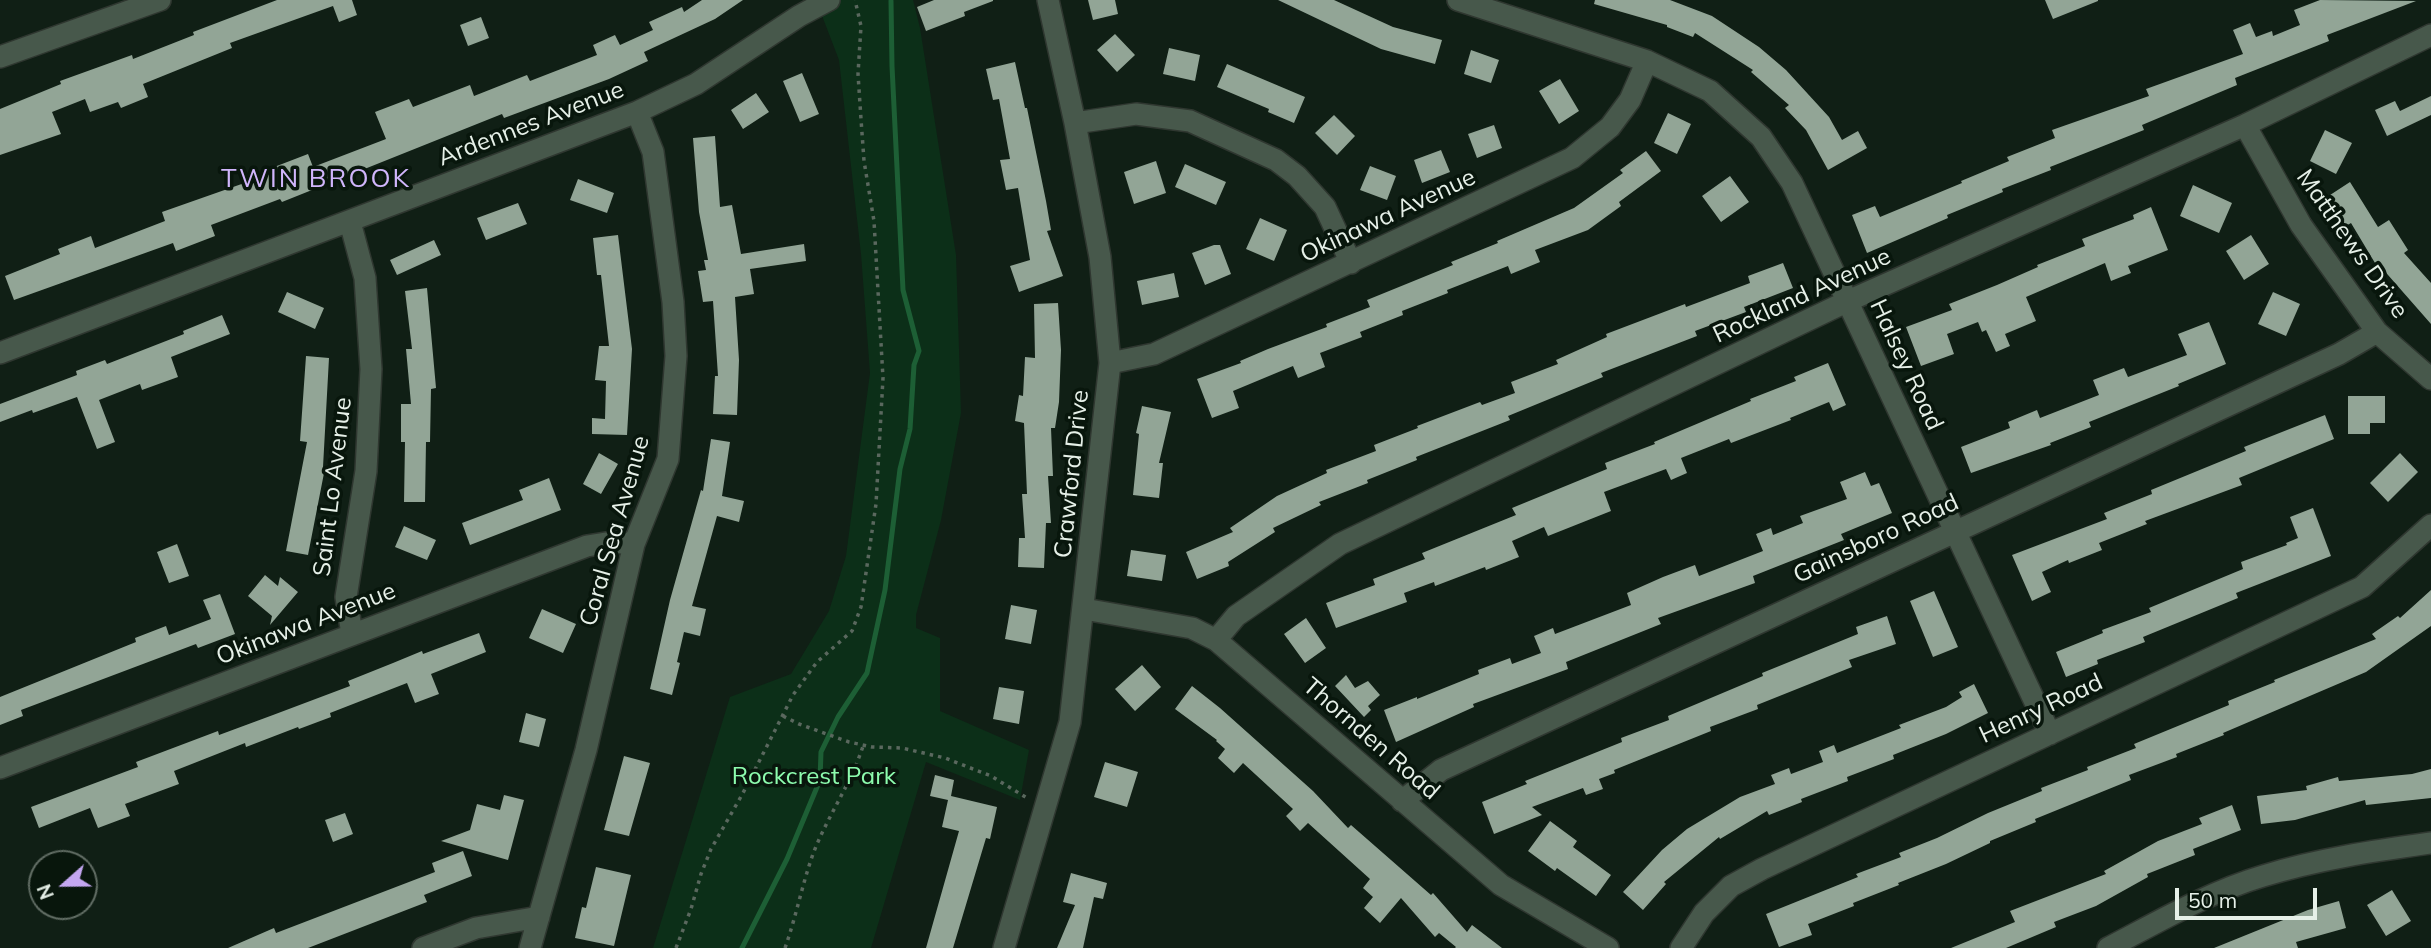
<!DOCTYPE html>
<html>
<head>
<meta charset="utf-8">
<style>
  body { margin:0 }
  #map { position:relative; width:2431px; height:948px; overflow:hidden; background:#101f15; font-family:Mulish,sans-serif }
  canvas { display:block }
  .north { position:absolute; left:28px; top:850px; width:70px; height:70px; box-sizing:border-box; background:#08160c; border:2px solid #616d64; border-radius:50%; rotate:249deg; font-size:19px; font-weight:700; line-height:28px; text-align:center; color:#e6f0e8 }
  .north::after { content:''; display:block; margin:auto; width:24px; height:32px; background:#c4a7f1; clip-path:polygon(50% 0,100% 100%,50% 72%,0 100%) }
  .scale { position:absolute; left:2175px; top:888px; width:142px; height:32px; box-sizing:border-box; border:4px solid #e6f0e8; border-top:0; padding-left:9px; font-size:21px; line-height:24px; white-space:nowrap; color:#e6f0e8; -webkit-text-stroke:5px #08160c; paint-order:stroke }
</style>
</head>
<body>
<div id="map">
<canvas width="2431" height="948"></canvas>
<div class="north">N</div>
<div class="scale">50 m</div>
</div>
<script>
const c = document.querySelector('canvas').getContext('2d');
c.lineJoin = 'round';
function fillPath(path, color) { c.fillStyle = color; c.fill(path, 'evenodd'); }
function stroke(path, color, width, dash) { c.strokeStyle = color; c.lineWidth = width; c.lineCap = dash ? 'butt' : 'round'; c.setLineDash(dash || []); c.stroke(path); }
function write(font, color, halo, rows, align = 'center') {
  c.font = font + ' Mulish,sans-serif'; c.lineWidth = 7; c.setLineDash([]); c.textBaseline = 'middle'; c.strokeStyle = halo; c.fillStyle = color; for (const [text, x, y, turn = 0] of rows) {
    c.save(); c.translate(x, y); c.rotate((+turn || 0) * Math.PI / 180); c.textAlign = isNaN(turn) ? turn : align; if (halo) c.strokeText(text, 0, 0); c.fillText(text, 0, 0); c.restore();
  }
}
const green = new Path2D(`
  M816,0H913L920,28L956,255L961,413L941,520L916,615V628L940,638V711L1029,750L1020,800L926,762L871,948H653L730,697L791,674L829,611L846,556L870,373L861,254L839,60Z`);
const stream = new Path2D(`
  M742,948L787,859L820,780L821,752L838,717L867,673L885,590L900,469L910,429L914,365L919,351L903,290L892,66L891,1`);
const building = new Path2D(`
  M277,0H352L357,15L339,22L333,6L230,43L232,48L143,84L148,97L121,108L118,102L90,112L85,99L52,112L61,134L0,155V109L61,84L60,81L132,55L133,59L194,35L193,32Z
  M702,0H743L715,19L644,52L648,61L609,79L504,118L502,114L282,202L280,199L211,225L215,236L176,251L173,243L14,300L5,276L60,254L58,249L91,236L95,248L165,221L162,212L270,174L269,169L308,154L313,167L386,139L375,112L409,99L413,107L470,85L474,96L527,75L530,81L597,55L593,45L615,35L620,45L653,30L649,22L682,7L684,12Z
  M934,0H993V1L964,12L965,16L926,31L917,7Z
  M1088,0H1115L1118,14L1093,20Z
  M1278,0H1334L1393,27L1442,40L1435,64L1381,49Z
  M1595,0H1670L1712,16L1759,47L1786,70L1829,117L1842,140L1858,131L1867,148L1828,170L1806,130L1785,108L1789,105L1751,72L1753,70L1695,33L1693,37L1667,27V25L1594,4Z
  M2045,0H2098V1L2053,19Z
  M2320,0L2416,1L2327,35L2329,41L2235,78L2237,85L2142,125L2144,130L2050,167L2051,170L2002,189L2003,192L1947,215L1948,218L1867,253L1852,215L1875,206L1880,217L1962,183L1961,181L2009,161L2007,157L2055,138L2052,130L2149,96L2146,89L2243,54L2233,30L2250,23L2256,37L2272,31L2273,36L2300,25L2294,10Z
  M481,17L489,38L468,46L460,25Z
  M1115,34L1135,55L1117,72L1097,50Z
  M1169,48L1200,55L1195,81L1163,74Z
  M1471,50L1499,60L1491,83L1464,74Z
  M1015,62L1025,108H1027L1046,201L1051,230L1047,231L1063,276L1019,292L1010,266L1030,260L1018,188L1006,190L1000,160L1010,159L999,99L993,100L986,69Z
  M1227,64L1305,97L1294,123L1268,112L1269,109L1217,87Z
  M802,73L819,114L800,122L783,81Z
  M1560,79L1579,111L1559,124L1539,91Z
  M756,93L769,112L743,129L731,110Z
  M2431,96V115L2387,136L2375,110L2395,101L2400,111Z
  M1668,113L1691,124L1677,154L1654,143Z
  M1334,115L1355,136L1337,155L1315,133Z
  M1494,125L1502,148L1477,158L1468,134Z
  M2325,130L2352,143L2336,174L2310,161Z
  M715,136L720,207L732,205L741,254L804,244L806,261L750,269L754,294L735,297L739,360L737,415L713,414L715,376H718L713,301L703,302L698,271L706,270L704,260H708L699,212L693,138Z
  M1441,150L1450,172L1422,183L1414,160Z
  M1646,151L1661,171L1619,202L1621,206L1588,230L1535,250L1540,262L1511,274L1508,266L1447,290L1448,293L1402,311L1403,315L1360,332L1362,337L1320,353L1325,367L1298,378L1293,366L1233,391L1239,408L1212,418L1197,379L1241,363L1240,361L1268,349L1327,327L1326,324L1370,307L1367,300L1453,265L1451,262L1498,243L1497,241L1574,208L1623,173L1620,170Z
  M1156,161L1166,193L1134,204L1124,172Z
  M1185,164L1226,182L1216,205L1175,187Z
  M1370,166L1396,176L1387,200L1360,190Z
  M1730,176L1749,202L1721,222L1702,196Z
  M578,179L614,193L607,213L570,200Z
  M2350,182L2378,227L2389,220L2408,250L2404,253L2431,283V324L2381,267L2378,268L2351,223L2346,226L2327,197Z
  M2193,185L2232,203L2219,233L2180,216Z
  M518,203L527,224L486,240L477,218Z
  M2151,207L2168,250L2128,266L2131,273L2111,281L2105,263L2026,297L2036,321L2005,334L2010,346L1996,352L1986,330L1982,332L1978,322L1947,334L1954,354L1921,366L1906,327L1952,310L1949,304L1997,285L2038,267L2037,265L2085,246L2082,239L2134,219L2133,215Z
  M1260,218L1287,230L1274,261L1246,249Z
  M618,235L632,349L627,435L592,434V418L605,419L606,381L595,380L599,346H609L601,275H597L593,238Z
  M2251,235L2269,264L2244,280L2226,251Z
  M434,240L441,255L397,275L390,260Z
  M1214,245H1220L1231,274L1205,285L1192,253Z
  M1783,263L1793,288L1744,307L1746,312L1695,331L1697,336L1601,373L1603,377L1508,416L1510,420L1416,457L1417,460L1367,480L1368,483L1319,502L1321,505L1273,528L1275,532L1228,562L1229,566L1197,579L1186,552L1233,532L1230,528L1277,496L1327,473L1326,470L1376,451L1374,445L1418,428L1417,426L1480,402L1482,405L1515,393L1511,382L1558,364L1556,360L1607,337L1606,334L1685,304L1686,307L1750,283L1748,276Z
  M1174,273L1179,297L1142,305L1137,281Z
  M427,288L436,388L431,389L430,442H426L425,502H404L405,442H401V404H411L406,349H412L405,291Z
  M287,292L324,308L315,329L278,312Z
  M2273,292L2300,304L2286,336L2258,324Z
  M1058,303L1061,350L1059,402L1055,428H1051L1053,476H1048L1051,523H1046L1044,568L1018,567L1019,538H1025L1022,494H1027L1024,423L1015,421L1019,395L1023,396L1025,357L1035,358L1034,304Z
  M222,315L230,334L171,357L178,377L142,390L140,384L99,400L115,442L97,449L77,397L33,413L32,410L0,422V404L77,375L76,371L105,360L107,364L184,334L183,331Z
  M2209,322L2226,364L2178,384L2179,386L2089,422L2091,427L2050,443L2051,445L1971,473L1961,447L2010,428L2008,422L2037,410L2040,418L2099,395L2093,380L2124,368L2128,377L2187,355L2178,334Z
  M306,356L329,358L323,467L325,468L308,555L286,551L307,442L300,441Z
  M1828,363L1846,405L1833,411L1829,402L1790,418L1791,420L1731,443L1729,439L1681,458L1687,473L1671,480L1666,469L1604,492L1611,511L1548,536L1544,527L1512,541L1519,557L1486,570L1485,567L1435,586L1434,582L1404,593L1407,602L1336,628L1326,603L1375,585L1373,579L1425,559L1422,553L1516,515L1512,508L1607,469L1605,463L1655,444L1654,442L1751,401L1750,399L1796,381L1794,377Z
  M2348,396H2385V423H2370V434H2348Z
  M1142,406L1171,412L1159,463H1163L1159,498L1133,495L1139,434L1136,433Z
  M2325,415L2334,439L2239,478L2242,485L2145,521L2147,524L2099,543L2102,550L2069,563L2068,560L2042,572L2051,592L2032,601L2012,555L2107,519L2104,513L2152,494L2151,490L2246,451L2244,447Z
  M711,439L730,442L722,496L744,501L739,522L717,516L692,606L706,609L700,636L684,632L677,662L680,663L672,695L650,689L670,600L701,490L703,491Z
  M599,453L618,464L601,494L583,484Z
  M2400,453L2418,472L2388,502L2370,483Z
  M1865,472L1871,486L1879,483L1892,513L1841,534L1844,540L1753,576L1755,583L1658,618L1661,624L1566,662L1568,669L1473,704L1474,707L1396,742L1384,710L1417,697V699L1479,674L1478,670L1510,658L1512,664L1541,653L1534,636L1553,628L1555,634L1631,605L1627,593L1663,577L1695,565L1699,576L1763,551L1756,534L1771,528L1773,535L1803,523L1800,516L1847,499L1840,482Z
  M549,478L561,510L470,545L462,523L523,500L519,490Z
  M2313,508L2331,556L2236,593L2238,598L2143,637L2145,642L2097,660L2098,664L2066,677L2056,652L2103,633L2102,630L2151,612L2149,608L2243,569L2241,562L2287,545L2286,543L2298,538L2290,517Z
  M404,526L436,540L427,560L395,547Z
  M177,544L189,576L169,583L157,552Z
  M1131,550L1166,555L1162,581L1127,576Z
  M265,575L278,586L280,577L298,592L270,625L272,616L248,596Z
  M2431,590V626L2366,672L2223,733L2224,735L2176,754L2177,757L2129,775L2131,780L2035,819L2036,822L1990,841V843L1946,864L1898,883L1899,885L1853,903L1854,906L1808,924L1812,935L1779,947L1766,914L1858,877L1856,874L1901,857L1899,853L1937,838L1988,813L2042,791L2041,788L2088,770L2087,767L2136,748L2134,744L2229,705L2228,701L2275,682L2274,680L2376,639L2372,634L2398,616L2400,618Z
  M1934,591L1958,647L1933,657L1910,601Z
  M220,594L235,634L198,648L196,644L21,710L23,716L0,725V697L136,642L135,638L166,626L169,635L211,619L203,600Z
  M1011,605L1037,610L1031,644L1005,639Z
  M542,609L576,624L563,653L529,638Z
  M1887,616L1896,644L1849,660L1852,667L1757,705L1758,709L1710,727L1711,731L1614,770L1615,773L1599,779L1603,789L1586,795L1583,788L1532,807L1542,815L1494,834L1482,802L1527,784L1525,781L1622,742L1621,738L1669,720L1668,716L1763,676L1762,673L1858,634L1856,627Z
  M1306,618L1326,648L1305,663L1284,634Z
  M479,633L486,652L431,674L439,694L415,703L407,683L330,713L331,717L299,729L298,727L246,747L245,743L174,771L179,784L125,804L130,816L98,828L90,808L39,828L31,807L138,767L136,762L218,731L219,735L273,715L350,686L348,681L393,663L422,651L423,654Z
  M1142,665L1161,687L1135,711L1115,689Z
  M1346,675L1355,688L1368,681L1380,695L1368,706L1371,710L1364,717L1335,686Z
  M1974,684L1988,713L1946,734L1893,755L1894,759L1847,777L1848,781L1801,799L1802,802L1769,815L1767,811L1720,839L1719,837L1664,882L1666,884L1643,910L1623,892L1662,850L1687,829L1740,797L1775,784L1771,775L1789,768L1791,774L1823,762L1819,751L1834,745L1837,753L1901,728L1899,725L1946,707L1962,697L1959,692Z
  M1192,686L1220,708L1313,791L1348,828L1351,825L1431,895L1433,893L1467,932L1472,925L1502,948H1455L1456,947L1439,933L1435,937L1401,898L1380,923L1364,908L1373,897L1363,888L1370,879L1308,823L1300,831L1286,816L1293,809L1243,763L1234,773L1218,758L1225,749L1216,741L1217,740L1175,709Z
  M999,687L1024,691L1019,724L993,719Z
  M526,713L546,719L539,747L519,742Z
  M624,756L650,763L629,836L604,830Z
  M1105,762L1138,772L1127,807L1094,797Z
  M2431,769V798L2366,805L2365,800L2295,820L2261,824L2257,796L2307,790L2306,786L2338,777L2339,781L2412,774Z
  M935,775L954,780L951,796L997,807L990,839L986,838L953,948H926L959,831L942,827L948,800L930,796Z
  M504,795L524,800L508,860L441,841L470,830L477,804L500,810Z
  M2232,805L2241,830L2193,849L2195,855L2147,874L2148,877L2096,906L2054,922L2056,927L2006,948H1951L2015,922L2010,911L2106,874L2104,871L2158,841L2202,824L2199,818Z
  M345,813L353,834L333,842L325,820Z
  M1550,821L1577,841L1573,847L1611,875L1596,896L1557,868L1555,871L1528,851Z
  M463,851L472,876L424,895L427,902L308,948H228L274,928L276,933L435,872L432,863Z
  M596,867L631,875L614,946L575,938L582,907L586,908Z
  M1071,873L1107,883L1103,899L1094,897L1083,948H1057L1075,905L1063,902Z
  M2392,890L2411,921L2386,936L2367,905Z
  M2339,901L2346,928L2296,942L2298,948H2214L2308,910Z`);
const path = new Path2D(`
  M783,716L799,724L849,742L872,747L902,748L945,758L991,776L1027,798
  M676,948L691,909L701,874L711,849L743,793L793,695L817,662L852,631L861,607L876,504L883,378L874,221L864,161L861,119L858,74L861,26L855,0
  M785,948C796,917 802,885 813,854C827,817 851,784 863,746`);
const minor = new Path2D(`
  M1458,0L1647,61L1710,91L1761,137L1792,183L2050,734
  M0,57L160,0
  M1075,123L1136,114L1190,121L1276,160L1297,176L1325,207L1351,263
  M2245,125L2301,225L2377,332L2431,379
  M350,222L365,278L371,369L366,471L346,597L352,634
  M0,353L637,112L696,84L799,16L829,0
  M1110,363L1154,354L1572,158L1610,127L1630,100L1647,61
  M1084,609L1192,628L1216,640L1501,885L1608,948
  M1216,640L1236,616L1340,544L1848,301L2245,125L2431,35
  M0,768L587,546L612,542L634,544
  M1402,801L1441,770L2339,354L2377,332
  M423,948L476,928L539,917
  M530,948L586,750L634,544L668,459L676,356L673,302L653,152L637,112
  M1004,948L1070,722L1110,363L1100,257L1075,123L1048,0
  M1681,948L1704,913L1731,886L1762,869L2362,587L2431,525
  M2108,948C2158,922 2209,892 2263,876C2318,859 2374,851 2431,843`);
const streetNames = [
  ["Ardennes Avenue",531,124,-21],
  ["Okinawa Avenue",1388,216,-25],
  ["Matthews Drive",2352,244,55],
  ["Rockland Avenue",1802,296,-25],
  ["Halsey Road",1906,365,65],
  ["Crawford Drive",1072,474,-84],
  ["Saint Lo Avenue",333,487,-83],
  ["Coral Sea Avenue",615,531,-74],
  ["Gainsboro Road",1876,539,-25],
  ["Okinawa Avenue",306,624,-21],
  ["Henry Road",2041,709,-25],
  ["Thornden Road",1371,739,41]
];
const parkNames = [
  ["Rockcrest Park",814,777]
];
const neighbourhoodNames = [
  ["TWIN BROOK",316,179]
];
fillPath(green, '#0c2f18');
stroke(stream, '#1d5f35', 5);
fillPath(building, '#92a596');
stroke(minor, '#2f3730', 24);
stroke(path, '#5a685e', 3.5, [3.5, 5]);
stroke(minor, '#47584b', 21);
write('24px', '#e6f0e8', '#08160c', streetNames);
write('24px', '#8dfcae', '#08160c', parkNames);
c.letterSpacing = '2px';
write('26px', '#d0b5fb', '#08160c', neighbourhoodNames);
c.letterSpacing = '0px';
</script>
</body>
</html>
